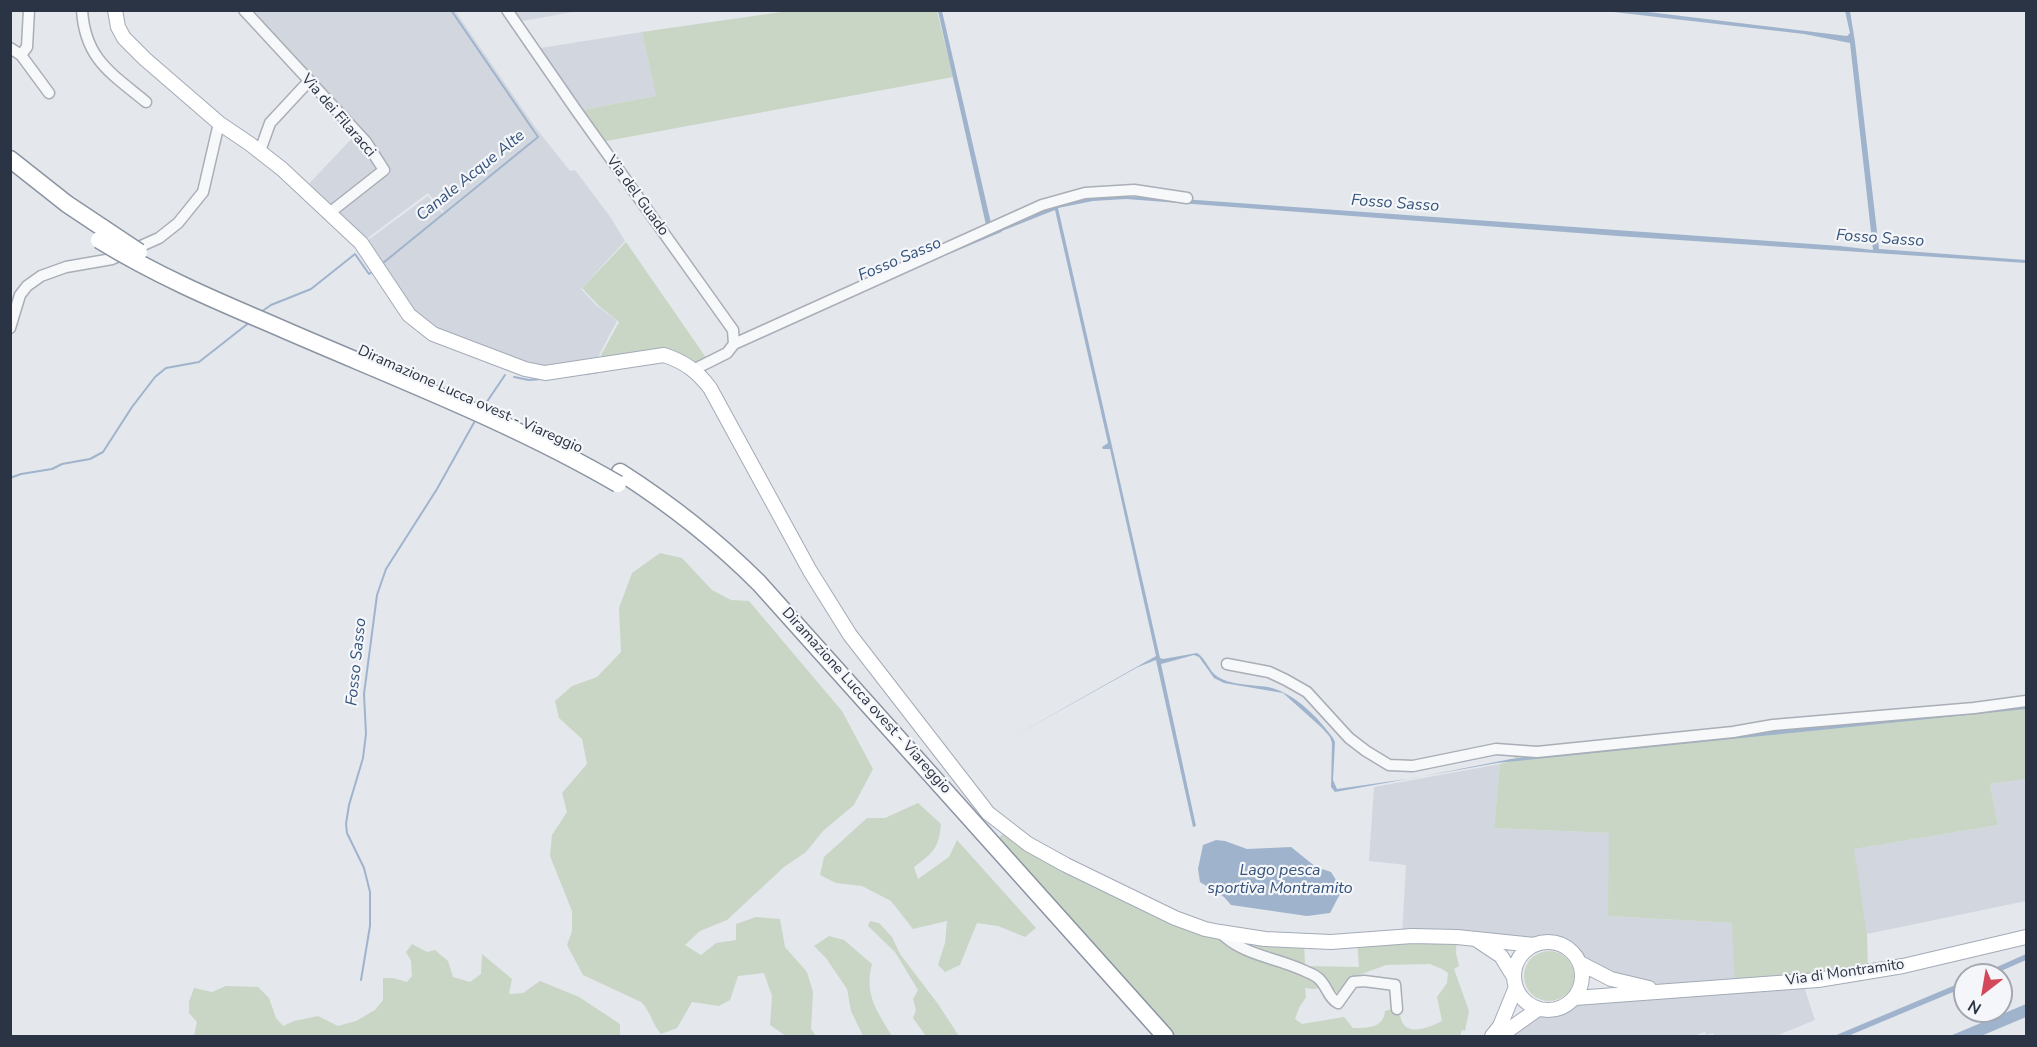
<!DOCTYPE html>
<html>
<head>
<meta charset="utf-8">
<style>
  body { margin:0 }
  #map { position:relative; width:2037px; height:1047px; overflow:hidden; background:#e4e7ec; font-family:"Nunito Sans",sans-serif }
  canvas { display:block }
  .frame { position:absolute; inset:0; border:12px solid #2b3445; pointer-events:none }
  .north { position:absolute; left:1953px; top:963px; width:60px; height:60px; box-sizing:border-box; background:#f4f6f9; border:2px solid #a4a8b1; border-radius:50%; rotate:211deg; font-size:16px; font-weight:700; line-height:24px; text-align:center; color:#2b3445 }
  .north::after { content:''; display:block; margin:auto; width:21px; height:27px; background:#d1495b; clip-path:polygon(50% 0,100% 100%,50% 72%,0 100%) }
</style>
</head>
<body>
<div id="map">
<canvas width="2037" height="1047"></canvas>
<div class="frame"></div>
<div class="north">N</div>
</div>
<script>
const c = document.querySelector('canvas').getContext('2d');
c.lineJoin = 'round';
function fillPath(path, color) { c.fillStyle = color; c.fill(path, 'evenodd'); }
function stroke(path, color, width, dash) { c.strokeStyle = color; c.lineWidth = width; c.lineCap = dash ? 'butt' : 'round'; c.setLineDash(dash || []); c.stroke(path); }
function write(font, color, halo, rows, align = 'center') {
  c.font = font + ' "Nunito Sans",sans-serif'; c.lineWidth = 4.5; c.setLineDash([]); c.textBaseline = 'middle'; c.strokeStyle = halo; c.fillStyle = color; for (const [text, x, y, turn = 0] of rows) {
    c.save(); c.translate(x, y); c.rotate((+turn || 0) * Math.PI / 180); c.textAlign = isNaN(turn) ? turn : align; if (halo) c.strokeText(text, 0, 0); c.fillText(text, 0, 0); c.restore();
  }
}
const built = new Path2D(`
  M246,11H455L535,127L570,171L575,170L611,218L625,241L581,289L596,305L617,321L599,355V359L546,367L528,363L463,344L411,314L364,243L428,196L443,214L488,178L487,177L444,212L428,193L361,243L303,190L357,133Z
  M509,11H578L517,22Z
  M642,32L656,96L577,111L534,49Z
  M1500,764L1494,828L1609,833V916L1733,923L1802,981L1815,1020L1776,1036H1714L1713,1033L1706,1035L1705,1032L1693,1036H1500L1538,1009H1557L1566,1005L1575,998L1657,991L1580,963L1568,948L1558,943L1547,942L1534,945L1402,936L1406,865L1369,861L1374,787Z
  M2026,779V901L1867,934L1853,849L1998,825L1990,784Z`);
const green = new Path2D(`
  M788,11H937L953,77L601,142L577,111L656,96L642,32Z
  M626,242L707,359L700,364L684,355L664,349L601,360V355L619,322L599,306L582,288Z
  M660,553L682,558L712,590L731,600L749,601L842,711L873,769L854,805L823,831L806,852L784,867L727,920L700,931L685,945L701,955L716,943L736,940V924L756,917L780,919L785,947L807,972L813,992L811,1029L816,1036H786L770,1025L772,996L764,973L738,976L730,1000L719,1006L692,1002L677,1028L661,1034C652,1024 650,1010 641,1002L583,975L567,945L572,931V911L550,856L552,835L567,812L562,793L587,764L582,739L559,718L555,701L572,686L597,677L621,652L619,608L632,573Z
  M2026,699V779L1990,784L1998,825L1854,849L1867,934L1868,971L1735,986L1732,923L1608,916L1609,833L1494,828L1500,764L1516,760L1509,750Z
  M918,803L941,824C939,848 933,853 914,867L918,879L949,857L957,840L1036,928L1025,937L998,926L977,923L960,965L945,972L938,965L945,943L947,921L913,929L891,901L862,886L836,883L820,875L824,857L867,818H885Z
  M1008,828L1175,918L1304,940L1305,966L1359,967L1357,940L1457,937L1456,953L1459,966L1454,969L1469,1011L1465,1031L1462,1030L1460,1036H1175L997,840ZM1430,964L1442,969L1448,973L1447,983L1437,997L1442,1021C1427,1029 1401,1038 1400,1013L1392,1009L1385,1011C1384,1028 1367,1028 1353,1028L1344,1017L1302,1024L1295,1019L1299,1008L1306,997L1305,988L1314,989L1329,986L1338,993L1351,978L1386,965Z
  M870,921L879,923L892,937L900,954L938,1004L959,1036H926L913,1018L916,1010L913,999L918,990L895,952L868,926Z
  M829,936L844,940L872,964C864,995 877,1011 892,1036H863L851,1011L847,989L826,958L814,946Z
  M412,944L427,952L435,950L448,961L453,977L470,982L481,974L482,954L512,979L509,994L523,993L540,981L579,997L620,1024V1036H194L197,1022L189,1013V1002L194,988L212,992L226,986L258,987L269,998L276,1018L283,1026L294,1021L318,1016L338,1026L356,1021L375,1010L383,1000V978H393L407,982L412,976L411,961L406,952Z
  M1524 976a25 25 0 1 1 50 0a25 25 0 1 1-50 0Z`);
const water = new Path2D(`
  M938,11H942L991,223L986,225Z
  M1605,11H1640L1847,36L1850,33L1845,11H1850L1855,42L1879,249L2026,260V263L1618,236L1126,199L1093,201L1058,208L1160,658L1163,659L1197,653C1207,659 1208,671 1218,677C1231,685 1253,685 1268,687C1293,692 1318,717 1333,738L1335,742L1333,780L1337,789L1414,778L1511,759L2026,703V709L1497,763L1335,792L1331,787L1332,743L1330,737L1322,728L1283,693L1224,683L1214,678L1199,657L1194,655L1161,664L1196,826L1193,827L1156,660L1138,667L1016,735L1156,656L1110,449H1103L1102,447L1108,443L1055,210L974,242L878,284L1045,208C1091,194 1135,196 1182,199L1840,246L1873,250L1850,43L1804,34Z
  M1216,840L1225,841L1247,849L1291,847L1316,867L1331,872L1339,885L1340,894L1330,913L1307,916L1231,905L1224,897L1200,882L1198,869L1203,845Z
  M2026,954V960L1992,975H1979Z
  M1965,981V987L1848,1036H1834Z
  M2026,1004V1017L1981,1036H1950Z`);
const stream = new Path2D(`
  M951,252L1001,231
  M383,263L538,137L451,10
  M261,312L271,305L311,289L355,254L369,274L372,272
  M586,374L598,372
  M514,377L529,380L541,379
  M482,409L505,375
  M10,478L21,474L52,469L62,464L90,459L103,452L132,407L155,377L166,368L199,362L250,322
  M361,980L370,926V892L364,868L347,833L346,824L349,805L363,758L366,734L364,694L377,595L386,569L437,489L476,419`);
const minor = new Path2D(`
  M82,10C85,59 111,73 146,102
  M244,10L366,142L384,170L328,214
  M507,10L576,110L733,330L734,344L727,353L695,369
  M10,48L21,55L27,47L29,10
  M21,55L49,93
  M260,151L270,123L309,81
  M10,328L20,295L27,286L41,276L66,267L112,259L159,238L178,223L203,192L219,123
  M734,344L1042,205L1085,193L1134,190L1187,198
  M1227,664L1269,672L1286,680L1307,692L1349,738L1366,751L1389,765L1413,766L1496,749L1537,752L1733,732L1773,725L1974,708L2026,701
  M1220,932C1243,956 1276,957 1305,971C1309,973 1315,975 1318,978C1327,985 1328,998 1338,1003L1353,982L1364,981L1395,985L1397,1009`);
const major = new Path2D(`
  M115,10L118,27L124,38L145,59L219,123L250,144L282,169L361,243L409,315L433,334L525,369L545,373L664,355C685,362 697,371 710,388L810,571L850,635L988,813L1028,844L1066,865L1175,918L1205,929L1220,932L1265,939L1331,942L1412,936L1457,937L1534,945
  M1477,940L1501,956L1514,977
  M1514 976a34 34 0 1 1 68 0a34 34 0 1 1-68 0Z
  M1580,963L1611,979L1649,988
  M1575,998L1818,980L1903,966L2026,937
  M1492,1036L1500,1026L1516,987
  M1500,1036L1538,1009`);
const highway = new Path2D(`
  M10,159L67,204L103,228
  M620,472C670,504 717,541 759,583L1165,1036`);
const highwayBridge = new Path2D(`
  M103,228L139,252
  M99,240C154,274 212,299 271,324C387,375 508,420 618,484`);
const streetNames = [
  ["Via dei Filaracci",338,116,49],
  ["Via del Guado",637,196,54],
  ["Diramazione Lucca ovest - Viareggio",470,400,24],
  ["Diramazione Lucca ovest - Viareggio",866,701,48],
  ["Via di Montramito",1845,973,-8]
];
const waterNames = [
  ["Canale Acque Alte",471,176,-39],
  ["Fosso Sasso",1395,204,4],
  ["Fosso Sasso",1880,239,4],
  ["Fosso Sasso",900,260,-23],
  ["Fosso Sasso",357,662,-84],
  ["Lago pesca",1280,871],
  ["sportiva Montramito",1280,889]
];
fillPath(built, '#d2d6de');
fillPath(green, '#c9d6c5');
fillPath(water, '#9fb4cc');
stroke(stream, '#9fb4cc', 2);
stroke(minor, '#a9aeb7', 13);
stroke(major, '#a3abb8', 16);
stroke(highway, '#8b94a3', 19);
stroke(minor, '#f7f8fa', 10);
stroke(major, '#fff', 14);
stroke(highway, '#fff', 16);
stroke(highwayBridge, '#8b94a3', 19, []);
stroke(highwayBridge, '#fff', 16);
write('15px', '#2b3445', '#f4f6f9', streetNames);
write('italic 16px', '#34527a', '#f4f6f9', waterNames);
</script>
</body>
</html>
